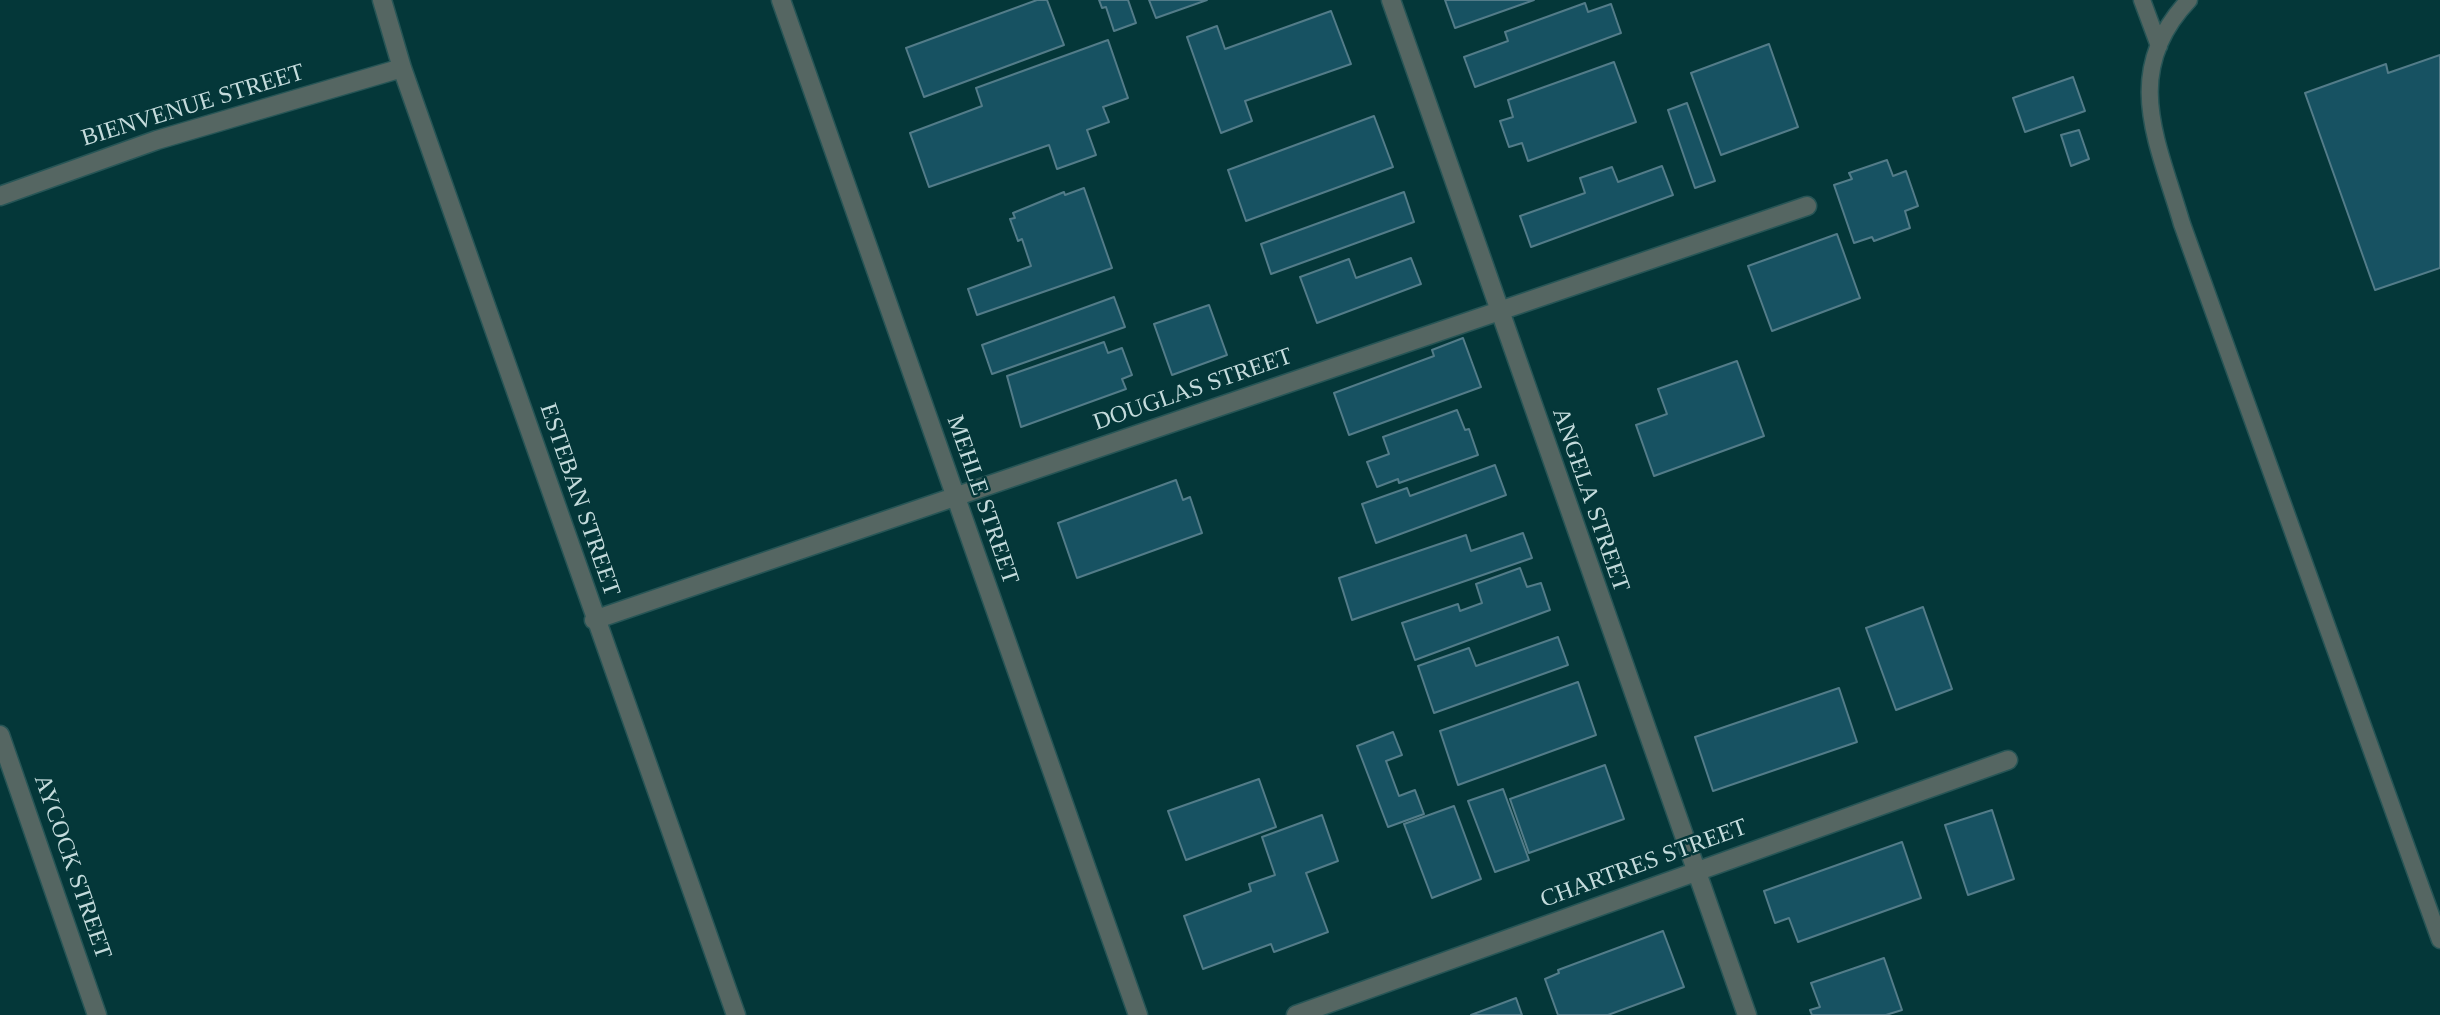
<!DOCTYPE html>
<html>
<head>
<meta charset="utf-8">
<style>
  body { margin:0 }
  canvas { display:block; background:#043739 }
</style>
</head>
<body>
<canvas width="2440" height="1015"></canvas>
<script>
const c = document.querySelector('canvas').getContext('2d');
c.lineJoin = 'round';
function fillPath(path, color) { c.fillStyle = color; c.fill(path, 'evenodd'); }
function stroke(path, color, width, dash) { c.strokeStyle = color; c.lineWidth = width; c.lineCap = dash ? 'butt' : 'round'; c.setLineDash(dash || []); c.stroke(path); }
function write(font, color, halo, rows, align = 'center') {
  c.font = font + ' Georgia,serif'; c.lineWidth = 5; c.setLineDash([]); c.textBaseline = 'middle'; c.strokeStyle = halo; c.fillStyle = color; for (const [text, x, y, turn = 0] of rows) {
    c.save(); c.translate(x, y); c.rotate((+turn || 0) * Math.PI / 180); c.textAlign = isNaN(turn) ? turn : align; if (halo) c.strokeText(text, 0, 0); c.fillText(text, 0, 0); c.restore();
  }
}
const building = new Path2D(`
  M1037,0H1047L1064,45L924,97L906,48Z
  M1099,0H1128L1136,23L1114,31L1106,7L1102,8Z
  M1149,0H1207L1156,18Z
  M1445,0H1534L1455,28Z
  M1585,3L1588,12L1611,4L1621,33L1475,87L1464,57L1508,41L1505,32Z
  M1331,11L1351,64L1245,101L1252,121L1221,133L1187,37L1217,26L1225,49Z
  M1108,40L1128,98L1103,107L1109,122L1087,130L1096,155L1057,169L1049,145L929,187L910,133L982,106L976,88Z
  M1769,44L1798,127L1721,155L1691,73Z
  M2440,55V268L2375,290L2305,93L2386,64L2388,73Z
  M1614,62L1636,122L1528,161L1522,143L1509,147L1500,121L1513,117L1508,100Z
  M2073,77L2085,111L2025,132L2013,98Z
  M1687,103L1715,181L1695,188L1668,110Z
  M1374,116L1393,167L1246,221L1228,170Z
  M2079,130L2089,159L2071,166L2061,135Z
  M1887,160L1893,176L1906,171L1918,206L1905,211L1910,228L1874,241L1872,237L1854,243L1834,185L1852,179L1849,173Z
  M1662,166L1673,195L1531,247L1520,216L1585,193L1580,178L1612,167L1618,182Z
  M1084,188L1112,268L977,315L968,289L1031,266L1022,239L1018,241L1010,219L1015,218L1013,213L1064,192L1065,195Z
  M1404,192L1414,222L1271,274L1261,244Z
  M1837,234L1860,298L1772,331L1748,266Z
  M1411,258L1421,284L1317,323L1300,277L1349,259L1356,278Z
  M1114,297L1125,327L992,374L982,345Z
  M1209,305L1227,355L1172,375L1154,324Z
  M1463,338L1481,387L1349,435L1334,393L1434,356L1432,350Z
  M1104,342L1108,353L1122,348L1132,375L1122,379L1126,389L1021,427L1007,376Z
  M1737,361L1764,436L1654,476L1636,425L1667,414L1658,389Z
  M1457,410L1465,430L1469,429L1478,455L1399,483L1398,479L1377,487L1367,462L1389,454L1383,437Z
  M1495,465L1506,495L1376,543L1362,504L1407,488L1410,496Z
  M1176,480L1183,500L1190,497L1202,533L1077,578L1058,523Z
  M1523,533L1532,558L1352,620L1339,578L1466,535L1471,551Z
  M1520,568L1527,587L1541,583L1550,610L1415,660L1402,623L1458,604L1460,611L1482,603L1476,584Z
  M1923,607L1952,689L1896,710L1866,628Z
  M1558,637L1568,665L1434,713L1418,666L1469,648L1476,666Z
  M1578,682L1596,735L1458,785L1440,731Z
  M1839,688L1857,742L1713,791L1695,737Z
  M1393,732L1402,755L1386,761L1399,796L1415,790L1424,814L1388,827L1357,746Z
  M1605,765L1624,819L1529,853L1510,799Z
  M1259,779L1276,827L1186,860L1168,811Z
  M1503,789L1529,860L1495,872L1468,801Z
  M1454,806L1481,879L1432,898L1404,824Z
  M1992,810L2014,879L1968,895L1945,825Z
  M1322,815L1338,861L1306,873L1328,932L1274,952L1271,944L1203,969L1184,916L1251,891L1249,884L1275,875L1262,837Z
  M1902,842L1921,898L1798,942L1789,918L1775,923L1764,891Z
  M1663,931L1684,987L1608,1015H1558L1545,979L1559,973L1558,970Z
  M1884,958L1902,1010L1886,1015H1812L1810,1010L1820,1007L1811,983Z
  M1516,998L1522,1015H1471Z`);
const service = new Path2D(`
  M2142,0L2159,46
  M2189,0C2120,72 2158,142 2182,224L2440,940`);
const minor = new Path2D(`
  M382,0L402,68L736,1015
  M781,0L1138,1015
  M1391,0L1747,1015
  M0,196L157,140L402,68
  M594,620L1807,206
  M0,735L97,1015
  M1296,1015L2008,760`);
const streetNames = [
  ["BIENVENUE STREET",193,106,-17],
  ["DOUGLAS STREET",1193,390,-19],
  ["ESTEBAN STREET",579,500,71],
  ["MEHLE STREET",982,500,71],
  ["ANGELA STREET",1590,500,71],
  ["CHARTRES STREET",1644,864,-20],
  ["AYCOCK STREET",72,867,71]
];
fillPath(building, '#175262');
stroke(building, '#537c89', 2);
stroke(service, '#275556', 19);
stroke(minor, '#275556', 21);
stroke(service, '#556662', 16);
stroke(minor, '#556662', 18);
write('24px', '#c4dbdc', '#043739', streetNames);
</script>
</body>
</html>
